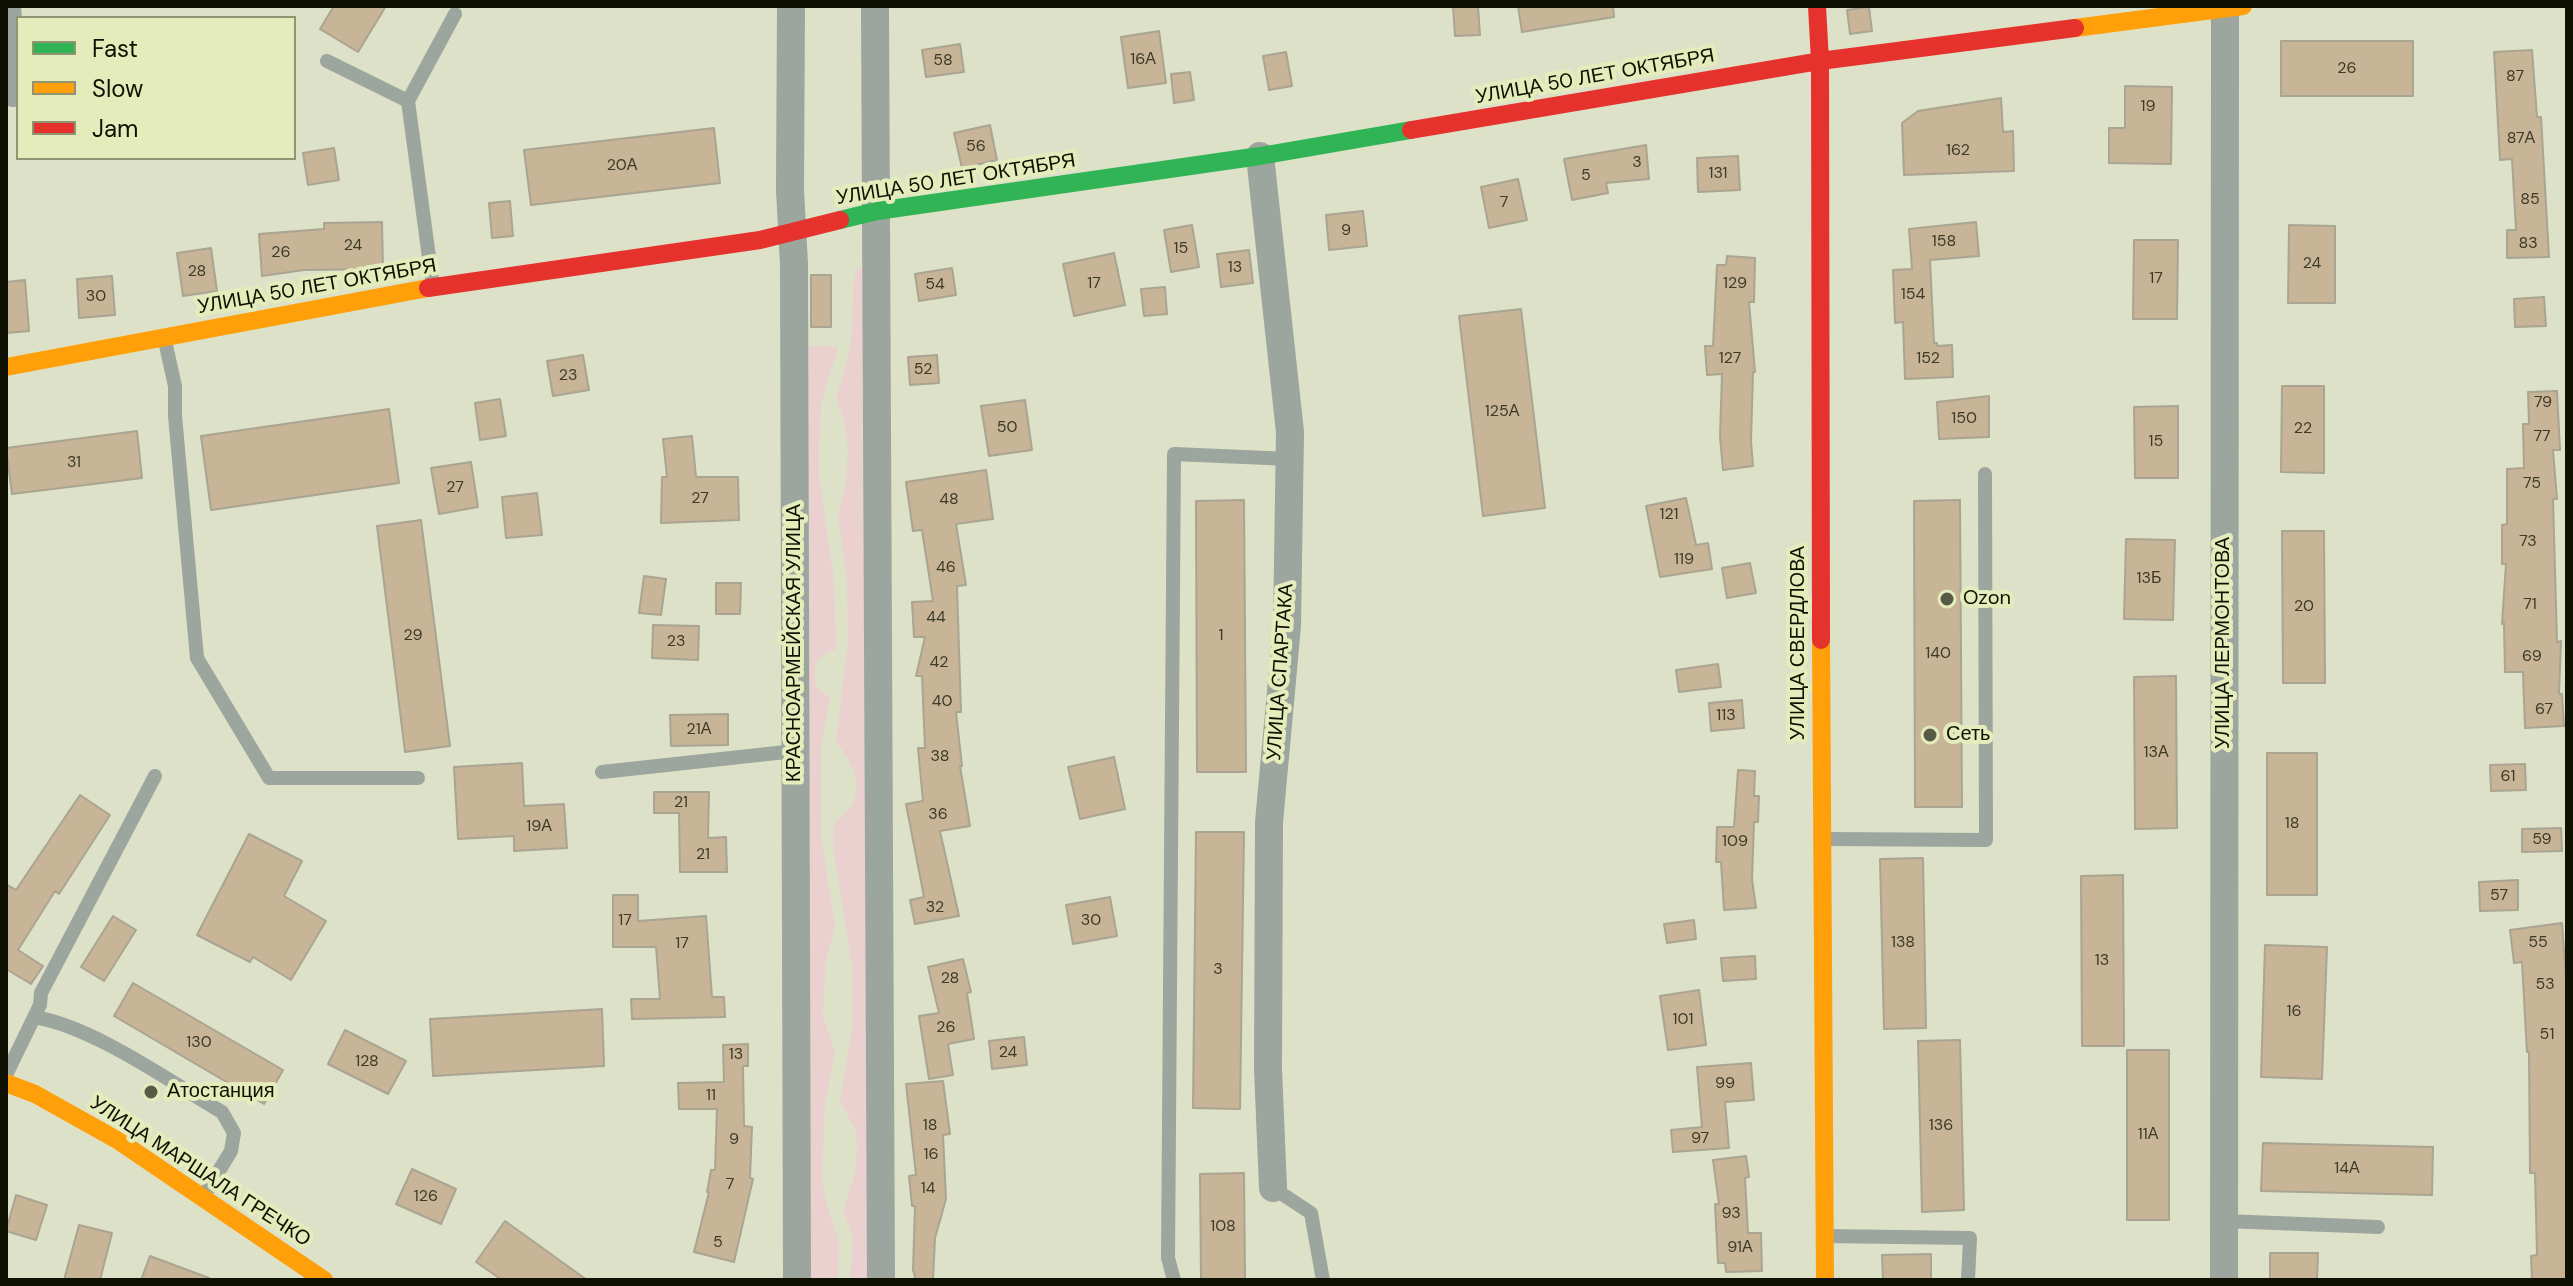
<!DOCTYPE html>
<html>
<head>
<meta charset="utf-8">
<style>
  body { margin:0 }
  #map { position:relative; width:2573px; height:1286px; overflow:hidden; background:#dde1c7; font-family:"DM Sans",sans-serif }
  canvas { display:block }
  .frame { position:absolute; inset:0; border:8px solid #0f1102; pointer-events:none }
  .legend { position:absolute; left:16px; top:16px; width:280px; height:144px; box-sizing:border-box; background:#e5ecbc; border:2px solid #8f9472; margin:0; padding:10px 14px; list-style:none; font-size:24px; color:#0f1102 }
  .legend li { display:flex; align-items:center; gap:16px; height:40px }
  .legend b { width:40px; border:2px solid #8f9472 }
</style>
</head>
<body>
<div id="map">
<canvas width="2573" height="1286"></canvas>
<div class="frame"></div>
<ul class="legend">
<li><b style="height:10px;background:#30b455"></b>Fast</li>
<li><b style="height:10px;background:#ff9f0a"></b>Slow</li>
<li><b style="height:10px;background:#e5322d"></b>Jam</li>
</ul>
</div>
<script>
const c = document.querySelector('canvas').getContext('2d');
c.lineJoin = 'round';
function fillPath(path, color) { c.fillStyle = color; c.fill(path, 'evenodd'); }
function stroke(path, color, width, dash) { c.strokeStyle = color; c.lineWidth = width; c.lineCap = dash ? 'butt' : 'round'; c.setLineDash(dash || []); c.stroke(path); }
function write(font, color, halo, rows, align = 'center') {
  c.font = font + ' "DM Sans",sans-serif'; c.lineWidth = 8; c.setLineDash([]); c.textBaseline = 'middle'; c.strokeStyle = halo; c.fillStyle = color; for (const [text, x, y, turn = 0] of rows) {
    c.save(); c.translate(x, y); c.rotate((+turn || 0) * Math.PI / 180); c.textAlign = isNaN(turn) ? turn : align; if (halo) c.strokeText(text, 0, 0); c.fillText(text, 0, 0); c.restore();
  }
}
const green = new Path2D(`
  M858,268H863L867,276L862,387L870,1280H851L852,1234L843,1211L855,1174L857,1146L856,1131L840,1101L852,1030V966L833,845C834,840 832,831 834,826C837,818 847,813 851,806C865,783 850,760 836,742L848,639L847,580L838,516L846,481L848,449L844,420L836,400L851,345L854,276Z
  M803,346L838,347L821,404L819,449V475L834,581L836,649C815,657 813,665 816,687L830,698L821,746V836L835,926L826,960L823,1016L835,1052L825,1103L822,1182L827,1206L839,1241L838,1280H806Z`);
const building = new Path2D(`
  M334,6H386L358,52L320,29Z
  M1453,6H1478L1480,35L1455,36Z
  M1518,6H1613L1614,17L1522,32Z
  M1869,7L1872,31L1850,34L1847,10Z
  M1159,31L1166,83L1128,88L1121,37Z
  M2281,41H2413V96H2281Z
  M960,44L964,72L926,77L922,50Z
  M2532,50L2537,117H2541L2549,257L2507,258V230H2516L2512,159L2500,160L2494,52Z
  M1286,52L1292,86L1269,90L1263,56Z
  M1190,72L1194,100L1174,103L1171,74Z
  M2125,86L2172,87L2171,164L2109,163V128H2125Z
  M2001,98L2003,132L2013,131L2014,171L1904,175L1902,123L1918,111Z
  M990,125L997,160L962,168L954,133Z
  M714,128L720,183L531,205L524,150Z
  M1646,145L1649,179L1606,183L1608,193L1572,200L1564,159Z
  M334,148L339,180L308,185L303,153Z
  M1738,156L1740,190L1698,192L1697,158Z
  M1518,179L1527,220L1489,228L1481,187Z
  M510,201L513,236L492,238L489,203Z
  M1363,211L1367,246L1329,250L1326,215Z
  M382,222L383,269L304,270L262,276L259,234L324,229V223Z
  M1976,222L1979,256L1930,260L1934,343H1937V346L1952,345L1953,377L1905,379L1903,322L1895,323L1893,270L1912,269L1909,229Z
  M1192,225L1199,267L1171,272L1164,230Z
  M2289,225L2335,226V303H2288Z
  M2134,240H2178L2177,319H2133Z
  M211,248L217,291L183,296L177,253Z
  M1249,250L1253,283L1221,287L1217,254Z
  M1114,253L1125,305L1074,316L1063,264Z
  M1727,256L1755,258L1754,302H1749L1755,372H1753L1751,442L1753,466L1723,470L1720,437L1722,374L1707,375L1705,346H1713L1717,265H1726Z
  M952,268L956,295L919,301L915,274Z
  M811,275H831V327H811Z
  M112,276L115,315L79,318L77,279Z
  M25,280L29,331L6,333V282Z
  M1165,287L1167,314L1144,316L1141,289Z
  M2544,297L2546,326L2515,327L2514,299Z
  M1521,309L1545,508L1483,516L1459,316Z
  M583,355L589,390L553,396L547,361Z
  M937,355L939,383L910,385L908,357Z
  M2282,386H2324V473L2281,472Z
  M2557,391L2560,450H2553L2557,499H2553L2557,642L2561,641L2559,694H2562L2564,726L2525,728L2523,672H2505L2504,623L2502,624L2506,564H2502V525L2507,524V469L2524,468L2523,424H2529L2528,392Z
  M1989,396V437L1939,439L1937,402Z
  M500,399L506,436L480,440L475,403Z
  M1025,400L1032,450L989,456L981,406Z
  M2178,406V478H2135L2134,407Z
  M389,409L399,483L211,510L201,436Z
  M137,431L142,478L12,494L6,448Z
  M692,436L696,477H738L739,520L661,523L662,477H667L663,439Z
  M471,462L478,507L439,514L431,468Z
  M986,470L993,519L956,524L966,585L957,586L961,712H956L962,766H960L970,826L940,831L959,916L915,924L910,900L924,897L906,804L923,801L918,748H925L922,676H916L925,637H914L912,602L933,601L922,530L913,531L906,482Z
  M537,493L542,535L506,538L502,497Z
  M1686,498L1696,545L1708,543L1712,569L1660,577L1646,506Z
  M1244,500L1246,772H1197L1196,501Z
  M1960,500L1962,807H1915L1914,501Z
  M421,520L450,746L405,752L377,526Z
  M2282,531H2324L2325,683H2283Z
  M2126,539L2175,540L2173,620L2124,619Z
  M1750,563L1756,593L1727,598L1722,568Z
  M644,576L666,579L661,615L639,613Z
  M716,583H741L740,614H716Z
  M653,625L699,626L698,660L652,658Z
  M1718,664L1721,687L1679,692L1676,670Z
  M2176,676L2177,828L2135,829L2134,677Z
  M1742,700L1744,728L1711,731L1709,703Z
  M728,714V745L671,746L670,715Z
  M2267,753H2317V895H2267Z
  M1114,757L1125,809L1080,819L1068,767Z
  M522,763L524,806L564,804L567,848L514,851V836L458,839L454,767Z
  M2525,764L2526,790L2491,791L2490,765Z
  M1738,770L1755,771L1754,796H1759L1758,822H1754L1752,879L1756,908L1724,910L1721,862H1716L1717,827H1734Z
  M654,792H709L708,838L726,837L727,872H680L679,813H654Z
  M80,795L110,815L59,894L55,891L18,950L43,966L31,984L6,969V884L16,890Z
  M2561,828L2562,851L2522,852V829Z
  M1196,832H1244L1240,1109L1193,1108Z
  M249,834L302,861L284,896L326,921L291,980L253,957L250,962L197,935Z
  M1923,858L1926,1028L1884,1029L1880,859Z
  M2123,875L2124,1046H2082L2081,876Z
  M2518,880V910L2480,911L2479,882Z
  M613,895H638V921L706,916L712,997H724L725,1017L632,1019L631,999H660L656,947H613Z
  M1110,897L1117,936L1073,944L1066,905Z
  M113,916L136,930L104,981L81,967Z
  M1694,920L1696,939L1667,943L1664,924Z
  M2562,923L2567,991V1280H2532L2531,1256L2537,1255L2535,1173H2530L2529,1052H2527L2522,962L2514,963L2510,930Z
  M2265,945L2327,947L2322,1079L2261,1077Z
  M1755,956L1756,979L1723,981L1721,958Z
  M963,959L971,992L967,993L974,1039L948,1044L953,1075L929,1079L919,1016L939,1013L928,967Z
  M133,983L283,1070L264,1104L114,1016Z
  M1699,990L1706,1045L1668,1050L1660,996Z
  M602,1009L604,1066L433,1076L430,1019Z
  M345,1030L406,1061L388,1094L328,1064Z
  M1024,1037L1027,1065L992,1069L989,1041Z
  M1960,1040L1964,1210L1922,1212L1918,1041Z
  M748,1044V1066H743L744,1126L752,1127L750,1178L753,1179L734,1262L694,1252L709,1192H707L711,1170H715L717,1109H679L678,1083L724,1082L723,1045Z
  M2127,1050H2169V1220H2127Z
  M1751,1063L1754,1100L1725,1102L1729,1148L1673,1152L1671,1130L1702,1127L1697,1067Z
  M943,1081L950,1134L943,1135L946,1199L935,1238L933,1280H916L913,1270L915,1206H912L909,1176L916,1175L906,1084Z
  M2263,1143L2433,1147L2432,1195L2261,1191Z
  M1746,1156L1749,1177L1745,1178L1748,1233H1761L1762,1271L1726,1272L1725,1263H1718L1715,1204H1719L1713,1160Z
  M412,1169L456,1189L441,1224L396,1204Z
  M1244,1173L1245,1280H1201L1200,1174Z
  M16,1195L47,1205L36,1240L6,1231Z
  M505,1221L587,1280H502L476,1262Z
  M79,1225L112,1233L100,1280H64Z
  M2270,1253H2318L2317,1280H2270Z
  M1931,1254V1280H1883L1882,1255Z
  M150,1256L209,1278L208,1280H141Z`);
const lane = new Path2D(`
  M327,61L408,101
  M433,287L408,101L455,14
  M165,341L175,386V416L197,658L269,778H418
  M602,772L795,751
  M1825,839L1986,840L1985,474
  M34,1017C92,1026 169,1081 222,1112L234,1133L231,1151L203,1197
  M6,1075L40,1005L41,993L155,776
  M1273,1188L1311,1213L1323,1280
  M2224,1221L2378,1227
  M1825,1236L1970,1238L1968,1280
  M1174,1280L1168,1258L1174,454L1290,459`);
const street = new Path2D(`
  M7,6L13,93
  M791,6L790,190L794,264L797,1280
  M875,6L881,1280
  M1260,156L1290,432L1287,626L1269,822L1268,1069L1273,1188
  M2224,1280L2225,8`);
const fast = new Path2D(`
  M840,220L877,211L1260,156L1411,130`);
const slow = new Path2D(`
  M2075,28L2243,6
  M6,367L428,288
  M1821,640L1825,1280
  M6,1083L35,1094L119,1141L324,1280`);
const jam = new Path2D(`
  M1817,6L1820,61L1821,640
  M1411,130L1820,61L2075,28
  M428,288L760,240L840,220`);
const markers = [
  [1947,599,8,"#575a47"],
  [1930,735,8,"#575a47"],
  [151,1092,8,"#575a47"]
];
const numberNames = [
  ["16А",1143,60],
  ["58",943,61],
  ["26",2347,69],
  ["87",2515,77],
  ["19",2148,107],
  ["87А",2521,139],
  ["56",976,147],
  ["162",1958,151],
  ["3",1637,163],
  ["20А",622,166],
  ["131",1718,174],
  ["5",1586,176],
  ["85",2530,200],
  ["7",1504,203],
  ["9",1346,231],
  ["158",1944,242],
  ["83",2528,244],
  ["24",353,246],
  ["15",1181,249],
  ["26",281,253],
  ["24",2312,264],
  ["13",1235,268],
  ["28",197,272],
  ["17",2156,279],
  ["17",1094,284],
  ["129",1735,284],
  ["54",935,285],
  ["154",1913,295],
  ["30",96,297],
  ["127",1730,359],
  ["152",1928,359],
  ["52",923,370],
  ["23",568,376],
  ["79",2543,403],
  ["125А",1502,412],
  ["150",1964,419],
  ["50",1007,428],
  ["22",2303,429],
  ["77",2542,437],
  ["15",2156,442],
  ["31",74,463],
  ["75",2532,484],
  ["27",455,488],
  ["27",700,499],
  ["48",949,500],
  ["121",1669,515],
  ["73",2528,542],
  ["119",1684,560],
  ["46",946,568],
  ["13Б",2149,579],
  ["71",2530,605],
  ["20",2304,607],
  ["44",936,618],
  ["29",413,636],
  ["1",1221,636],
  ["23",676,642],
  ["140",1938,654],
  ["69",2532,657],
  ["42",939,663],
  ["40",942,702],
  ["67",2544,710],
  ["113",1726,716],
  ["21А",699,730],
  ["13А",2156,753],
  ["38",940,757],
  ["61",2508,777],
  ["21",681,803],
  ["36",938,815],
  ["18",2292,824],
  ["19А",539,827],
  ["59",2542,840],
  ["109",1735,842],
  ["21",703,855],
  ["57",2499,896],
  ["32",935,908],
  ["17",625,921],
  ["30",1091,921],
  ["138",1903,943],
  ["55",2538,943],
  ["17",682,944],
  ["13",2102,961],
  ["3",1218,970],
  ["28",950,979],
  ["53",2545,985],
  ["16",2294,1012],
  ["101",1683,1020],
  ["26",946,1028],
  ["51",2547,1035],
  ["130",199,1043],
  ["24",1008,1053],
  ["13",736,1055],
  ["128",367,1062],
  ["99",1725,1084],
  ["11",711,1096],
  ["18",930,1126],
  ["136",1941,1126],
  ["11А",2148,1135],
  ["97",1700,1139],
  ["9",734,1140],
  ["16",931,1155],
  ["14А",2347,1169],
  ["7",730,1185],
  ["14",928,1189],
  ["126",426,1197],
  ["93",1731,1214],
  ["108",1223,1227],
  ["5",718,1243],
  ["91А",1740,1248]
];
const streetNames = [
  ["УЛИЦА 50 ЛЕТ ОКТЯБРЯ",1595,77,-10],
  ["УЛИЦА 50 ЛЕТ ОКТЯБРЯ",956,180,-9],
  ["УЛИЦА 50 ЛЕТ ОКТЯБРЯ",317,287,-10],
  ["КРАСНОАРМЕЙСКАЯ УЛИЦА",795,643,-90],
  ["УЛИЦА СВЕРДЛОВА",1799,643,-90],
  ["УЛИЦА ЛЕРМОНТОВА",2224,643,-90],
  ["УЛИЦА СПАРТАКА",1281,672,-86],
  ["УЛИЦА МАРШАЛА ГРЕЧКО",200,1172,33]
];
const poiNames = [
  ["Ozon",1963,599],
  ["Сеть",1946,735],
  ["Атостанция",167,1092]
];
fillPath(green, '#ead0cf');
fillPath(building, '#c8b497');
stroke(building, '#aaa493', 2);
stroke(lane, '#9ca59e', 14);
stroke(street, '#9ca59e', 28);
stroke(fast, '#30b455', 18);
stroke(slow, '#ff9f0a', 18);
stroke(jam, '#e5322d', 18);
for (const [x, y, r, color] of markers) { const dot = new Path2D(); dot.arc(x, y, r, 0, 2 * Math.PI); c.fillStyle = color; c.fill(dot); stroke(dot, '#e5ecbc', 3); }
write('16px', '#3d3a27', null, numberNames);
write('20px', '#0f1102', '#e5ecbc', streetNames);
write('20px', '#0f1102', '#e5ecbc', poiNames, 'left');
</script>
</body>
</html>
